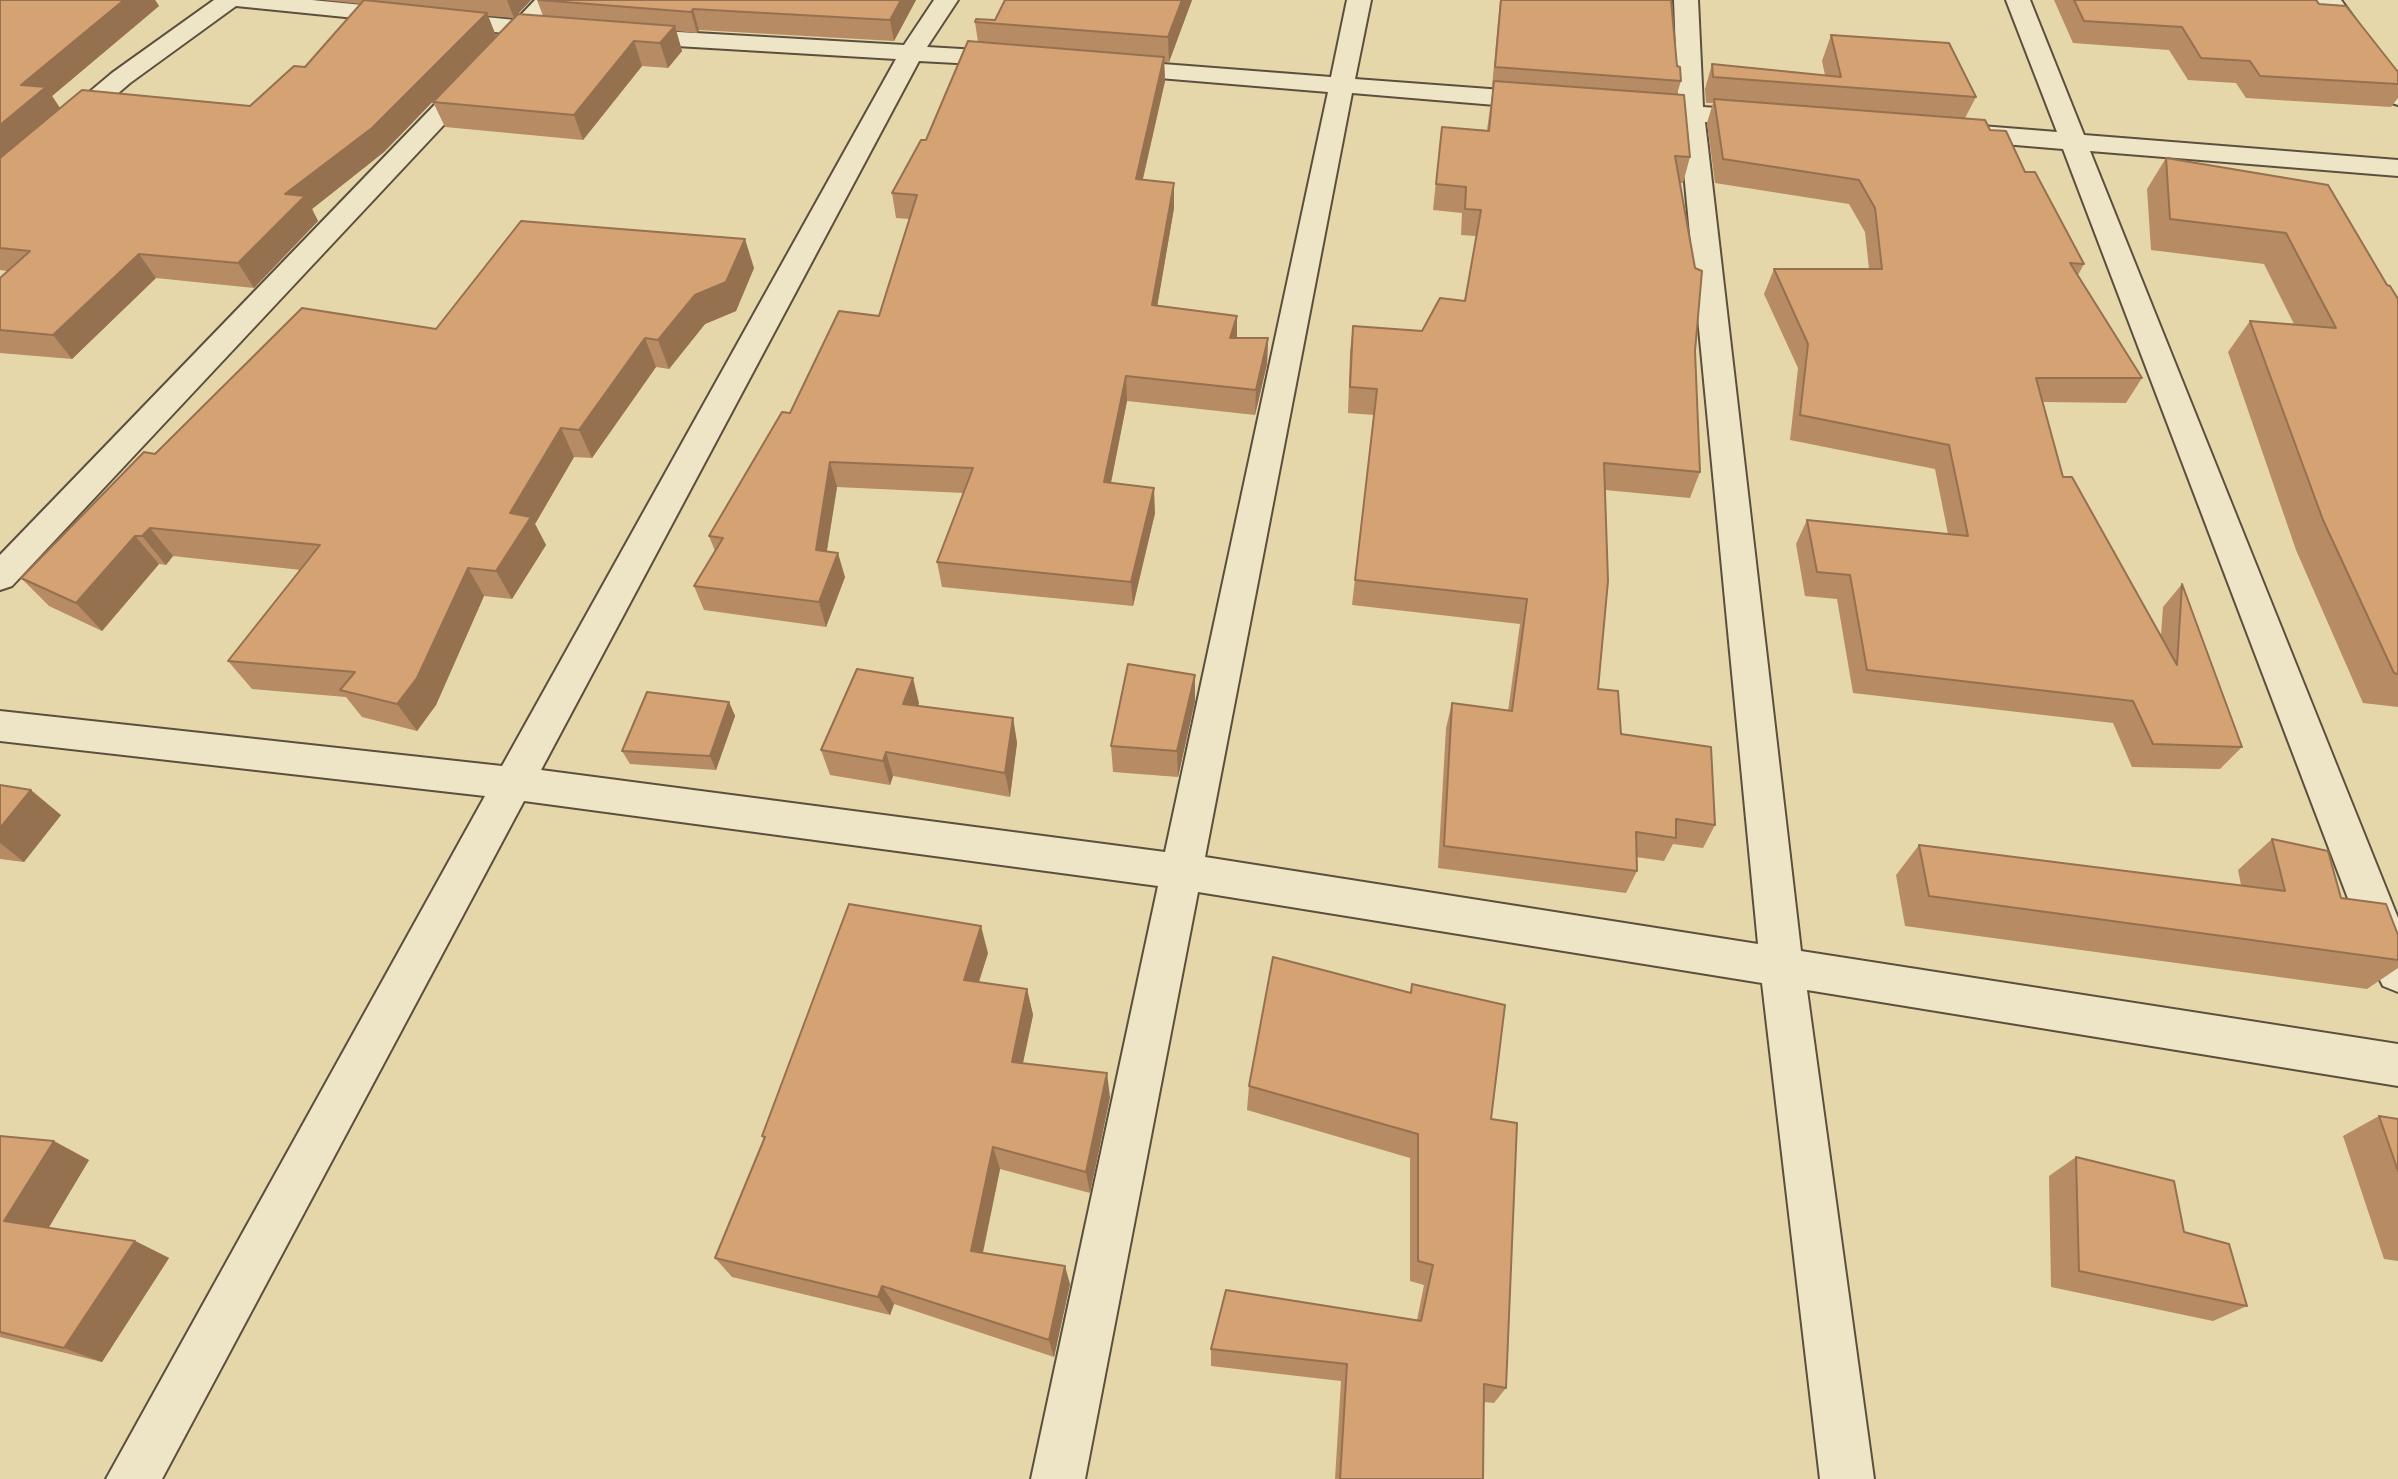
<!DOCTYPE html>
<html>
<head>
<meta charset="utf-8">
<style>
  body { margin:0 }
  canvas { display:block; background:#e5d7a9 }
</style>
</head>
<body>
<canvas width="2398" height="1479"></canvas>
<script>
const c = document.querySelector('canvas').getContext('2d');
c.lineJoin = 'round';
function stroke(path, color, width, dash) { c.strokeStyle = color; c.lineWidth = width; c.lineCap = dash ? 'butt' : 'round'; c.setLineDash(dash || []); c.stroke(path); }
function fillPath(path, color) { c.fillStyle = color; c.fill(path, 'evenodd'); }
const street = new Path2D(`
  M214,0H312L516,20L535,0H560L540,22L567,26L571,31L567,36L528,35L12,586L0,590V555L504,33L236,6L130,83L9,187L0,189V167L112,73Z
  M934,0H958L927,47L1013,52L1022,54L1025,59L1022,64L1013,66L919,61L541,770L1165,852L1328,92L1111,74L1102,72L1099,67L1102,62L1111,60L1331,77L1347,0H1371L1355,79L1543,93L1552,96L1556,101L1552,106L1543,109L1352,93L1205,857L1758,944L1679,120L1626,114L1622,109L1626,104L1678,105L1674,0H1698L1703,107L1763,111L1772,114L1776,119L1772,124L1763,127L1705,122L1801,951L2398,1044V1086L1807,990L1874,1479H1820L1762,983L1198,892L1085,1479H1031L1158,886L524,801L162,1479H106L485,796L0,741V711L502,766L896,59L626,43L618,41L614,36L618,31L626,29L904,45Z
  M2006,0H2030L2084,135L2398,160V176L2090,151L2398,918V992L2383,986L2376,972L2063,149L1956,140L1947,137L1943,132L1947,127L1956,124L2057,132Z
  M2317,0H2341L2398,79V105L2389,102Z`);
const wall = new Path2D(`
  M0,0H155L159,6L52,96L60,108L250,106L305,67L361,4L323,0H531L514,18L488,16L496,36L384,152L312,209L318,221L254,288L156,278L72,359L0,353V278L7,271L0,270Z
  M537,0H916L894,41L699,30L697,33L676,31L682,51L668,68L642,66L583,140L445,127L433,102L543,16Z
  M1005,0H1192L1169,62H1164L1165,81L1143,179L1174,208L1157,306L1237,338H1268L1267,364L1255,415L1127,401L1111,483L1155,513L1133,606L942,587L937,562L964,493L837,487L827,551L845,577L826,627L704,610L694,586L715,551L709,536L790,413L879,316L909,219L896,218L892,193L926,140L978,42L975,22L995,20Z
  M1500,0H1671L1677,66L1681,81L1677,94L1690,157L1683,183H1680L1695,351L1700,472L1690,498L1605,490L1598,689L1621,734L1715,825L1703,848L1673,844L1664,861L1636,857L1637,871L1626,893L1438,868L1446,728L1452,703L1508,711L1520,624L1352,605L1374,415L1348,413L1350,352L1353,326L1422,331L1465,301L1476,236L1461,235L1462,213L1433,210L1439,152L1442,127L1487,130L1493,87H1492Z
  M2054,0H2316L2319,4L2398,72V98L2391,107L2246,98L2236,83L2188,80L2169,50L2073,43Z
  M1831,35L1976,97L1965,118L1990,130L2025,172L2084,264L2078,275L2142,378L2126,403L2043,402L2063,477L2161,635L2163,607L2182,584L2242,747L2220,769L2132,767L2113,723L1853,693L1837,599L1805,596L1796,544L1807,520L1948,534L1935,469L1790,440L1798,368L1764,294L1774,269H1869L1865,232L1849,204L1715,183L1707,123L1713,103H1706L1705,89L1712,64L1825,75L1822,61Z
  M2166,158L2387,285L2398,299V707L2363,703L2296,550L2228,352L2250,321L2294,324L2264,264L2151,250L2147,189Z
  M754,268L736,311L705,324L669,369L656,367L592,458L574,457L535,524L546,545L512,599L484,596L436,705L417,731L362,717L346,697L252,689L228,661L301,570L173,556L166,565L159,564L102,631L49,606L21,578L155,454L436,329Z
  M1195,701L1178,777L1113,772L1111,746Z
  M729,702L735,716L716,770L630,764L622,751Z
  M919,703L918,706L1013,718L1017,743L1010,797L893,776L890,785L830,775L821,750Z
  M0,785L61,815L24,862L0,859Z
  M2272,839L2341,898L2398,935V968L2367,989L1905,926L1896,875L1919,845L2241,885L2238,870Z
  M988,953L979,982L1027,989L1033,1015L1023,1063L1110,1097L1090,1193L1000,1169L983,1253L1070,1284L1054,1357L894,1304L890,1315L732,1277L715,1258L764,1140L762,1136Z
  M1412,984L1491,1119L1506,1388L1494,1403L1484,1402L1483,1479H1335L1341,1381L1211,1366V1349L1417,1320L1424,1285L1410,1281V1158L1247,1110L1249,1086L1410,993Z
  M2379,1116L2398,1119V1261L2384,1259L2343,1136Z
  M0,1136L89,1160L48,1228L135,1241L169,1258L102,1362L0,1337Z
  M2076,1157L2247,1306L2213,1321L2051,1287L2049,1176Z`);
const shadedWall = new Path2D(`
  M124,0H155L159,6L52,96L62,111L0,164V125L21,85Z
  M507,0H531L514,18Z
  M901,0H916L894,41L890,20Z
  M1182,0H1192L1169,62L1168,37Z
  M693,9L699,30L697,33L691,12Z
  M487,13L496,36L384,152L312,209L318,221L254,288L238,263L285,194Z
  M675,26L682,51L668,68L660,43Z
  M634,41L642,66L583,140L574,115Z
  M1164,57L1165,81L1137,204L1136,179Z
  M1174,183V208L1153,331L1152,305Z
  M745,239L754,268L736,311L705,324L669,369L658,340L695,295Z
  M139,254L156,278L72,359L53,335Z
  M1237,316V342L1230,338Z
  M645,338L656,367L592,458L579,430Z
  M1268,338L1267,364L1255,415L1256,390Z
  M1126,376L1127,401L1106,507L1104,482Z
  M561,428L574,457L535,524L546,545L512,599L496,571L510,513Z
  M830,462L837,487L823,574L816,550Z
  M1154,488L1155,513L1133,606L1131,582Z
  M150,528L173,556L166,565L142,536Z
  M135,536L159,564L102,631L76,603Z
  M838,553L845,577L826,627L819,602Z
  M468,568L484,596L436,705L417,731L397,704Z
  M1195,675V701L1178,777L1177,751Z
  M913,678L919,703L910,729L903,704Z
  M729,702L735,716L716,770L710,756Z
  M1013,718L1017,743L1010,797L1005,773Z
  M886,752L893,776L890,785L883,761Z
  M31,790L61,815L24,862L0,843V828Z
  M981,926L988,953L971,1006L964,980Z
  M1027,989L1033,1015L1018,1086L1012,1062Z
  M1107,1073L1110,1097L1090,1193L1086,1172Z
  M54,1141L89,1160L42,1239L4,1221Z
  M993,1147L1000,1169L979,1270L971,1251Z
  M135,1241L169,1258L102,1362L64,1348Z
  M1065,1266L1070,1284L1054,1357L1049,1340Z
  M882,1286L894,1304L890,1315L878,1297Z`);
const building = new Path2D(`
  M0,0H124L21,85L46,87L0,125Z
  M364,0L487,13L372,128L285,194L305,196L238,263L139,254L53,335L0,330V278L30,251L0,248V158L82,90L250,106L294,66L305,67Z
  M539,0H901L890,20L693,9L691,12Z
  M1005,0H1182L1168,37L975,22L976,19L995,20Z
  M1501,0H1671L1677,66L1680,67L1681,81L1495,67Z
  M2074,0H2316L2319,4L2346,6L2398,72V84L2260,76L2250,61L2201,58L2182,27L2084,21Z
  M518,14L675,26L660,43L634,41L574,115L433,102Z
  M1831,35L1949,43L1976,97L1713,77L1712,64L1841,77Z
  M968,41L1164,57L1136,179L1174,183L1152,305L1237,316L1230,338H1268L1256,390L1126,376L1104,482L1154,488L1131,582L937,562L973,468L830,462L816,550L838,553L819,602L694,586L723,538L709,536L782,412L790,413L839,311L879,316L917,195L892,193L921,140H926Z
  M1494,81L1684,95L1690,157L1675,156L1695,268L1702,271L1695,351L1700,472L1604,463L1608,581L1598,689L1618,691L1621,734L1711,747L1715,825L1676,819V838L1636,832L1637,871L1444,846L1452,703L1512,711L1527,599L1355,580L1377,389L1350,387L1353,326L1422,331L1440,298L1465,301L1481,210L1465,209L1466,187L1436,184L1442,127L1489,131Z
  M1714,99L1985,120L1990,130L2006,131L2025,172H2035L2084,264L2070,263L2142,378H2036L2063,477H2072L2177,665L2182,584L2242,747L2153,744L2133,701L1867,670L1850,575L1817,572L1807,520L1968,536L1949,445L1800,415L1808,344L1774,269H1882L1875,208L1859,180L1723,159Z
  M2166,158L2328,185L2387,285L2390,286L2398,299V674L2394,673L2323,520L2250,321L2336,328L2286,233L2170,219Z
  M521,221L745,239L726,282L695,295L658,340L645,338L579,430L561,428L510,513L531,517L496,571L468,568L417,678L397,704L340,690L355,672L228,661L320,545L150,528L142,536H135L76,603L21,578L144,452L155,454L302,308L436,329Z
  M1128,664L1195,675L1177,751L1111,746Z
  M857,669L913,678L903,704L1013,718L1005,773L886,752L883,761L821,750Z
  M647,692L729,702L710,756L622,751Z
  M0,785L31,790L0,828Z
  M2272,839L2328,851L2341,898L2386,904L2398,935V960L1929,896L1919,845L2285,891Z
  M849,904L981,926L964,980L1027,989L1012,1062L1107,1073L1086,1172L993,1147L971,1251L1065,1266L1049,1340L882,1286L878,1297L715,1258L765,1137L762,1136Z
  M1273,957L1411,993L1412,984L1505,1005L1491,1119L1517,1123L1506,1388L1484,1384L1483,1479H1340L1347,1364L1211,1349L1226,1290L1421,1321L1433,1265L1418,1261V1134L1249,1086Z
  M2379,1116L2398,1119V1171Z
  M0,1136L54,1141L4,1221L135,1241L64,1348L0,1332Z
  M2076,1157L2174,1181L2184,1232L2229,1244L2247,1306L2079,1271Z`);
stroke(street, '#5c4f3e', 4);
fillPath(street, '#eee5c7');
fillPath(wall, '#b78b63');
fillPath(shadedWall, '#957150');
fillPath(building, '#d5a273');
stroke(building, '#957150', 2);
</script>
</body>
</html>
